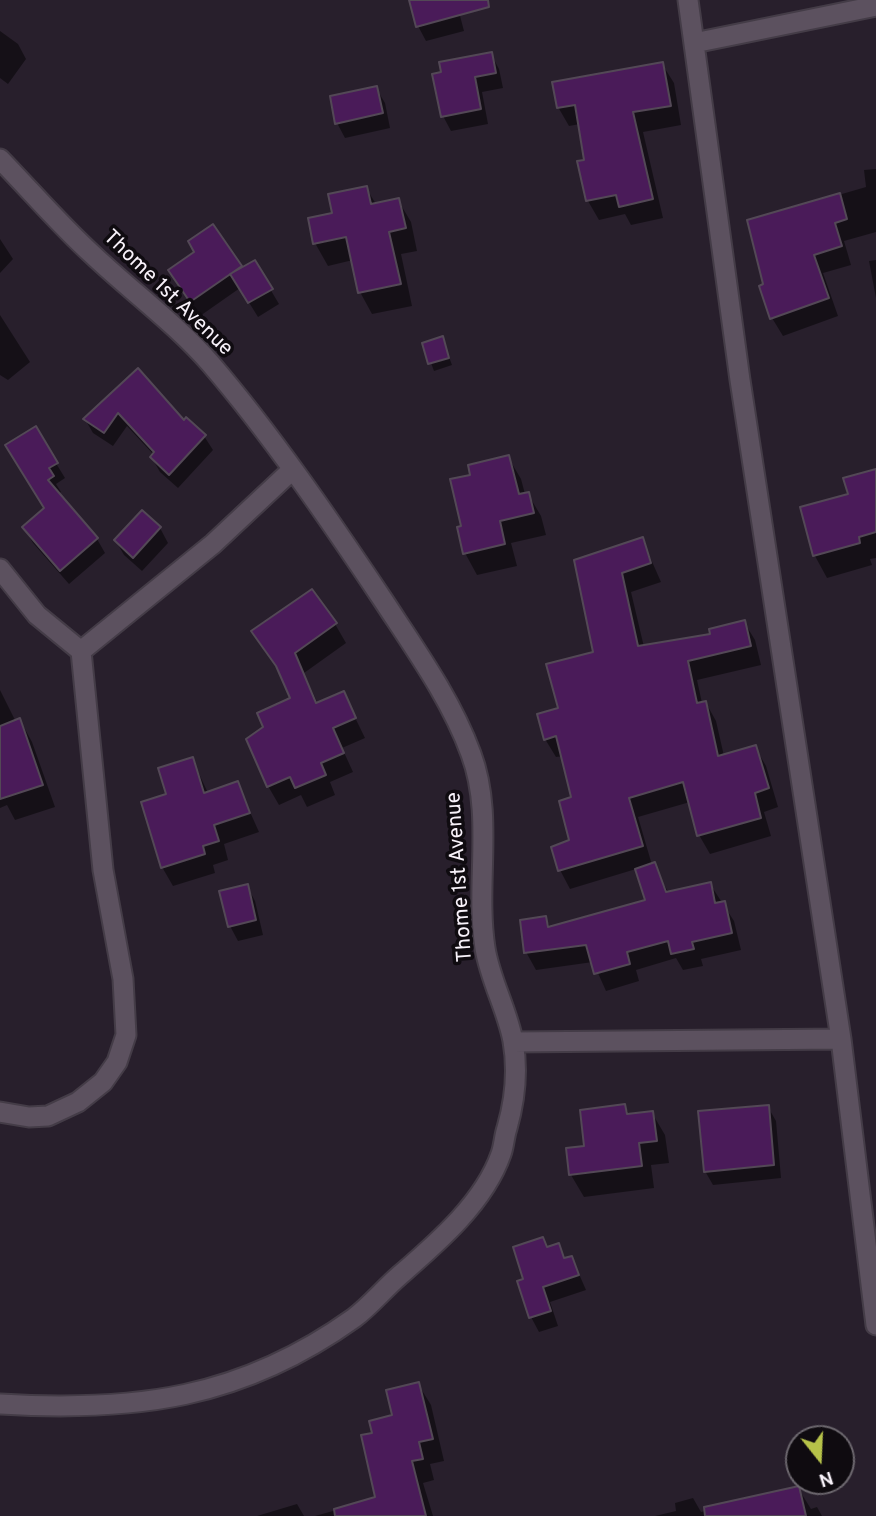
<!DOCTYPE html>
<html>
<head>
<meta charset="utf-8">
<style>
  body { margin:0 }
  #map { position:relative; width:876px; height:1516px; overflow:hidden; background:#281f2c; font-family:Overpass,sans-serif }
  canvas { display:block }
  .north { position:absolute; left:785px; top:1425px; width:70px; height:70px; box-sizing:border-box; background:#0f0b10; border:2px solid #6c676e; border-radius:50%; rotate:162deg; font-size:19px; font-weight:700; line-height:28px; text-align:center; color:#f8f2fa }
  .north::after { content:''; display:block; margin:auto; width:24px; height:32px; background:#b6c249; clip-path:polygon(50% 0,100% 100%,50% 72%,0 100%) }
</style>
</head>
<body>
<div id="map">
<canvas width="876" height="1516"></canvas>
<div class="north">N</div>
</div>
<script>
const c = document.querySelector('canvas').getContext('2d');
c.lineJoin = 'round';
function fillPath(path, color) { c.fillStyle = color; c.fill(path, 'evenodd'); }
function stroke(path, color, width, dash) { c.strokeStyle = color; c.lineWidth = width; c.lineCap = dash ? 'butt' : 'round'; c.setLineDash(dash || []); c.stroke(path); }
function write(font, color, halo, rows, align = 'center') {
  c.font = font + ' Overpass,sans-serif'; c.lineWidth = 7; c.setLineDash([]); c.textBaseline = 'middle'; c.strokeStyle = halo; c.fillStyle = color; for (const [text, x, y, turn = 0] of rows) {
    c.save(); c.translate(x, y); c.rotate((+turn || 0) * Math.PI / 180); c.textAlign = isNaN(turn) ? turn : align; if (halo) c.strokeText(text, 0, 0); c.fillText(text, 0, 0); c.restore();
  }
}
const shadow = new Path2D(`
  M411,0H470L459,12L464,31L426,41L418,26Z
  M0,31L18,44L26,59L8,84L0,78Z
  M491,54L499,69L503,88L482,92L488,124L451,131L443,116Z
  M662,64L674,83L681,125L643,132L663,218L631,225L625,214L599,220L588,201L579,163L586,161L580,124L569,126L558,107Z
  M376,88L385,103L390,128L345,138L337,123Z
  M876,169V232L844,241L851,265L823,273L838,316L783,336L772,318L749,221L866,187L864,170Z
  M366,188L376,204L398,200L411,222L417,251L401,254L412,306L372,314L360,292L353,260L328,266L315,243L334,214Z
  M212,227L242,270L254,262L279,304L258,317L240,288L200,316L179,283Z
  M0,239L13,259L0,273Z
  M876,260V298L869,261Z
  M0,315L30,362L8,380L0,375Z
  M442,338L452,365L434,371L424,344Z
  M138,371L184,423L204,436L213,450L178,488L160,472L152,458L154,455L127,426L113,446L93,433L85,419Z
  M35,429L65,478L56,484L61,492L57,494L97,539L105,553L69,584L33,543L24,528L46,509Z
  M508,457L521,479L525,494H528L541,516L546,535L511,543L517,566L477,575L465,553L463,527Z
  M876,471V558L870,559L872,565L827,578L815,556L802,508L850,496Z
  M160,528L168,543L142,571L124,555L116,541Z
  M642,539L661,582L631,592L644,647L712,635L744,622L755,640L761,665L697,680L702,703H706L716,721L724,756L755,747L766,766L778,807L764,812L771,836L710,854L699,835L690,802L638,817L652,865L669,893L710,884L734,921L741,950L701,959L703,966L683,970L676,958L636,970L639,981L606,991L593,962L536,970L526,952L545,918L551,928L648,902L636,869L570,889L560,870L571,841L573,799L563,756L556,757L545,739L595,653L576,561Z
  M335,624L346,643L304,673L318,704L343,693L365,738L342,748L353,772L330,782L335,795L307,807L301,795L279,805L268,786L265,728L292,699L282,675L254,632Z
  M0,690L16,722L20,720L32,742L55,807L15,820L7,805L0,808Z
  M192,759L208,793L237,783L259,832L224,844L228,860L213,865L215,873L173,886L162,867L168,795Z
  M247,886L255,901L263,935L238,941L230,926Z
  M625,1106L630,1116L652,1113L665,1135L669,1163L651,1165L654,1188L584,1197L571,1175L568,1150L586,1147Z
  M768,1107L776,1121L781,1178L713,1185L705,1171Z
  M542,1239L548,1248L558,1245L566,1259L572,1258L586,1290L550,1302L558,1326L539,1332L531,1317L525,1280Z
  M418,1384L431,1405L444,1461L430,1464L434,1480L423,1483L433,1516H315L376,1499L374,1434L395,1417Z
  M798,1488L811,1509L817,1507L822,1516H655L676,1511L675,1503L693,1498L701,1512Z
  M297,1504L304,1516H257Z`);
const building = new Path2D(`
  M409,0H488L489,7L416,27Z
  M492,52L496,73L475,77L481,109L441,117L432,74L441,72L439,62Z
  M663,62L671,106L633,112L653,199L619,207L616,195L586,201L577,161L584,160L575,105L557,108L552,82Z
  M377,86L383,113L335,124L330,96Z
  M367,186L371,204L399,198L406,228L389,232L401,284L358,293L346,237L313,244L308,218L332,213L328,194Z
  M840,193L847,219L835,223L842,246L814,255L829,298L770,319L759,286L763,284L747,220Z
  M213,224L242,266L190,302L168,270L194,252L188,241Z
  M255,260L273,289L248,303L230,274Z
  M443,336L449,358L428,364L422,343Z
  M138,368L184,420L186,417L206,435L169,475L150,457L154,452L118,413L104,433L83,419Z
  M36,426L58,463L49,468L54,476L48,480L98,538L60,571L22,527L44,508L5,445Z
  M509,455L519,494L529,492L534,513L500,521L505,544L463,554L457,527L461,526L450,479L470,475L468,465Z
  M876,469V532L859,537L860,543L813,556L800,507L848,494L843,478Z
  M142,510L161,527L133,558L114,540Z
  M643,537L651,563L622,573L638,646L710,634L709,629L745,620L751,646L688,661L697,703L706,701L718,756L756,745L769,788L755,793L761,818L697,836L683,782L629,798L643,846L558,871L551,847L569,840L559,801L571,797L556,736L544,740L537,714L558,708L546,664L593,652L574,560Z
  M312,589L337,623L295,653L316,703L344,691L356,718L333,728L344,753L321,763L326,775L295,788L290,777L267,787L246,739L263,727L257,713L290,698L276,666L251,631Z
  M20,718L43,785L0,799V726Z
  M193,757L204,793L238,781L250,813L214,825L219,841L203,846L205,854L161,868L141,802L166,794L158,768Z
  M655,862L666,892L711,882L715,903L725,901L732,933L692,942L694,949L671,954L668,941L627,952L630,964L594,974L586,945L524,953L520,920L546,916L548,927L645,900L635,869Z
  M248,884L256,920L228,927L219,891Z
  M625,1104L627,1114L653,1111L657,1141L639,1143L642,1166L569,1175L566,1148L584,1146L580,1110Z
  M769,1105L774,1165L704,1172L698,1111Z
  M543,1237L547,1247L559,1243L564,1258L572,1256L579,1275L543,1287L551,1311L529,1318L517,1281L523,1279L513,1247Z
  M419,1382L433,1439L419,1442L423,1459L412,1461L426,1516H335L334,1509L375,1497L361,1435L372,1433L369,1421L392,1415L386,1390Z
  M799,1486L806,1516H705L704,1507Z`);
const minor = new Path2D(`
  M688,0L740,380L841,1039L876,1325
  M694,43L876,6
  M0,159C31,191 60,225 93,255C131,291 176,324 210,363C271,434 331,522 383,600C415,649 451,699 471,754C494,815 475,884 485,948C490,980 507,1009 513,1041C518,1070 515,1100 507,1128C504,1137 504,1146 501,1154C484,1203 437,1243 399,1276C384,1289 370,1306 354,1318C241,1399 135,1412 0,1404
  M0,569L37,615L81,651L213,544L292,470
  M513,1042L841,1039
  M0,1112L29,1117L48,1116L78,1102L103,1082L117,1062L126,1035L123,979L103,870L81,651`);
const streetNames = [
  ["Thome 1st Avenue",167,294,44],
  ["Thome 1st Avenue",461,877,-94]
];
fillPath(shadow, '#0007');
fillPath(building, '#4a1b59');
stroke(building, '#534856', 2);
stroke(minor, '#443c47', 23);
stroke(minor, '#5c515f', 19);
write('21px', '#f8f2fa', '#0f0b10', streetNames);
</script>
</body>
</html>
